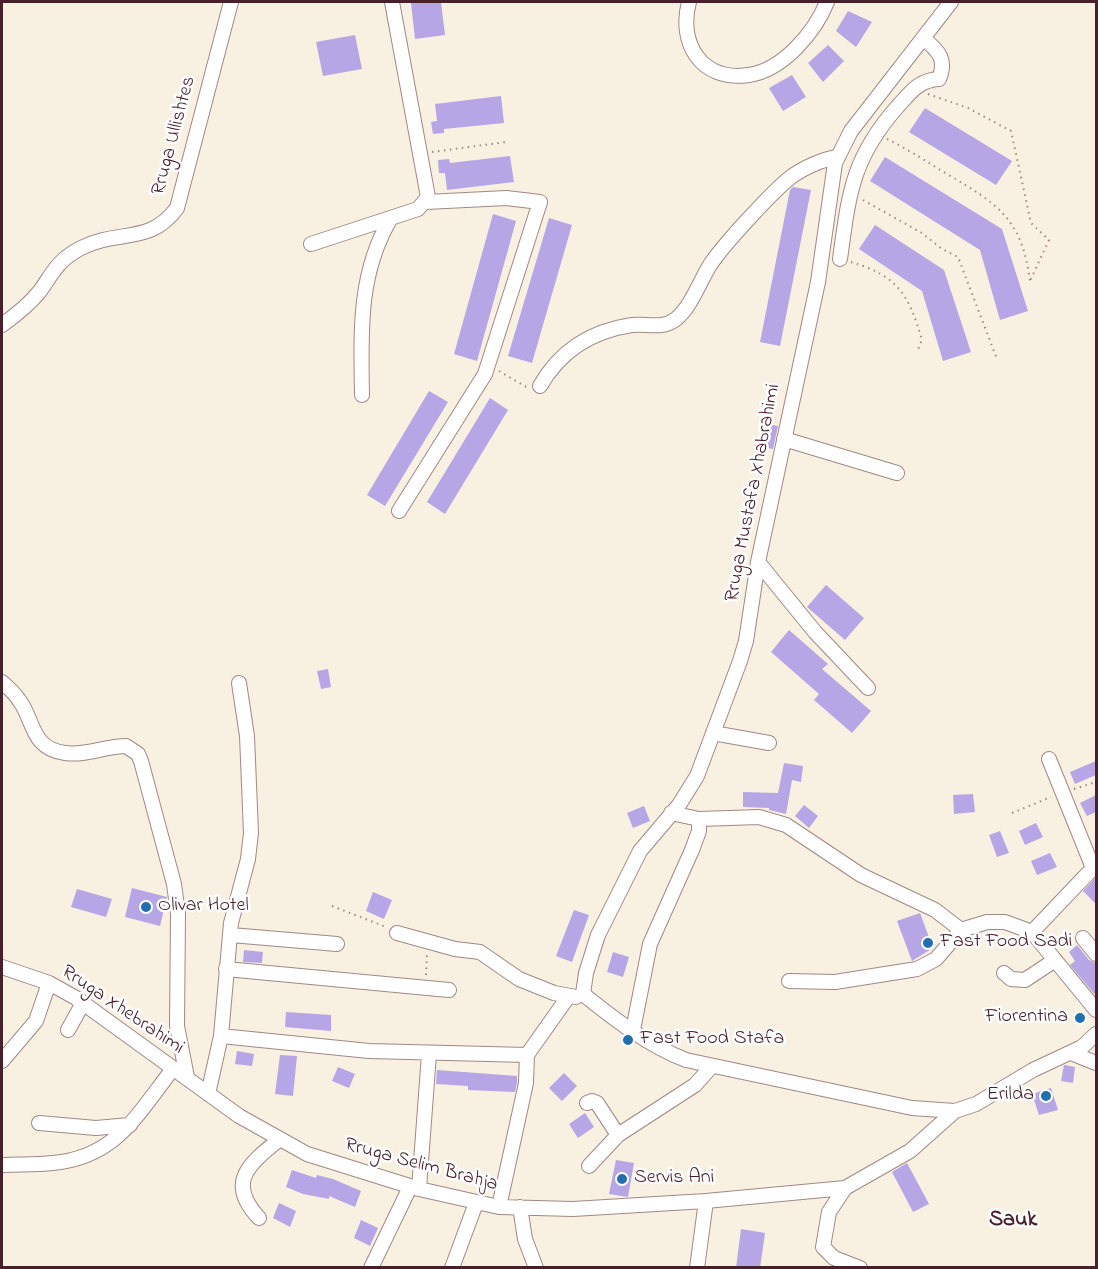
<!DOCTYPE html>
<html>
<head>
<meta charset="utf-8">
<style>
  body { margin:0 }
  #map { position:relative; width:1098px; height:1269px; overflow:hidden; background:#f8f0e1; font-family:"Indie Flower",sans-serif }
  canvas { display:block }
  .frame { position:absolute; inset:0; border:3px solid #4a1f2b; pointer-events:none }
</style>
</head>
<body>
<div id="map">
<canvas width="1098" height="1269"></canvas>
<div class="frame"></div>
</div>
<script>
const c = document.querySelector('canvas').getContext('2d');
c.lineJoin = 'round';
function fillPath(path, color) { c.fillStyle = color; c.fill(path, 'evenodd'); }
function stroke(path, color, width, dash) { c.strokeStyle = color; c.lineWidth = width; c.lineCap = dash ? 'butt' : 'round'; c.setLineDash(dash || []); c.stroke(path); }
function write(font, color, halo, rows, align = 'center') {
  c.font = font + ' "Indie Flower",sans-serif'; c.lineWidth = 5; c.setLineDash([]); c.textBaseline = 'middle'; c.strokeStyle = halo; c.fillStyle = color; for (const [text, x, y, turn = 0] of rows) {
    c.save(); c.translate(x, y); c.rotate((+turn || 0) * Math.PI / 180); c.textAlign = isNaN(turn) ? turn : align; if (halo) c.strokeText(text, 0, 0); c.fillText(text, 0, 0); c.restore();
  }
}
const building = new Path2D(`
  M441,2L445,35L415,39L411,3Z
  M848,11L872,22L856,47L836,31Z
  M355,35L362,69L323,76L316,42Z
  M828,45L844,61L823,82L808,63Z
  M792,75L806,97L783,111L769,88Z
  M501,96L504,123L444,129V133L433,134L431,122L437,121L435,104Z
  M925,108L1012,161L996,185L909,132Z
  M510,156L514,182L447,190L445,173H439L438,160L449,159L450,163Z
  M885,157L1002,229L1028,311L1000,320L980,250L870,181Z
  M793,187L811,190L780,346L760,342L790,190Z
  M493,214L516,221L477,361L454,354Z
  M549,218L572,225L532,363L508,356Z
  M875,225L944,270L971,352L943,361L922,291L859,249Z
  M429,391L448,402L385,506L367,495Z
  M490,398L508,410L445,514L427,502Z
  M767,424L778,426L773,449L762,447Z
  M826,585L864,618L845,640L807,607Z
  M789,630L828,664L822,669L871,711L852,733L814,700L819,694L771,652Z
  M328,669L331,687L321,689L317,671Z
  M1096,761V775L1075,784L1070,772Z
  M784,763L803,766L801,782L792,780L786,814L769,810V808L743,807V792L778,793Z
  M973,794L975,812L954,814L953,795Z
  M1096,795V812L1087,816L1080,803Z
  M804,805L818,816L809,828L795,816Z
  M644,806L650,821L633,828L627,813Z
  M1036,823L1043,837L1025,845L1019,831Z
  M1000,831L1009,853L997,857L989,835Z
  M1050,853L1057,867L1037,875L1031,861Z
  M1096,877V904L1083,891Z
  M132,888L167,897L160,926L125,917Z
  M77,889L112,899L106,917L71,907Z
  M373,892L392,900L384,919L366,911Z
  M574,910L589,915L572,962L556,956Z
  M920,913L933,948L912,961L897,921Z
  M1077,945L1089,960L1096,963V996L1070,965L1075,961L1069,952Z
  M244,950L263,952L262,963L243,962Z
  M613,952L629,957L623,977L607,972Z
  M286,1012L331,1015V1031L285,1027Z
  M237,1051L254,1054L252,1066L235,1064Z
  M280,1055L297,1056L293,1096L275,1094Z
  M1064,1065L1075,1067L1073,1083L1061,1081Z
  M338,1067L355,1074L349,1088L332,1081Z
  M437,1070L517,1076V1082L515,1092L468,1090V1086L436,1084Z
  M564,1073L577,1086L562,1101L549,1088Z
  M1051,1088L1058,1110L1039,1115L1032,1094Z
  M585,1113L594,1127L578,1138L569,1124Z
  M616,1160L634,1163L628,1197L609,1194Z
  M907,1163L929,1204L913,1212L892,1172Z
  M292,1170L316,1178L317,1175L333,1179L361,1191L355,1207L329,1196V1199L303,1194L286,1187Z
  M279,1203L296,1211L290,1227L273,1218Z
  M361,1220L378,1228L370,1246L354,1238Z
  M741,1229L765,1233L760,1268H736Z`);
const path = new Path2D(`
  M928,94L968,108L1011,131L1031,223L1049,240L1030,281
  M887,139C908,149 927,162 947,174C998,204 1022,219 1030,281
  M432,152L506,142
  M863,200L922,233L942,249L958,257L997,359
  M851,262C899,276 909,296 922,340L917,352
  M499,371L528,388
  M1074,789L1096,782
  M1012,813L1051,797
  M332,906L386,927
  M426,975L427,954`);
const minor = new Path2D(`
  M689,2C678,43 701,82 749,75C783,70 815,32 827,2
  M311,244L418,209L428,197L392,2
  M840,259C849,193 852,158 898,106C911,92 919,80 939,79C947,60 939,51 924,39
  M2,325C16,315 29,305 40,291C54,271 58,260 81,248C118,229 150,245 177,208L231,2
  M540,386C560,351 591,331 632,325C647,323 662,330 676,319C691,307 700,281 710,265C723,245 773,191 791,177C803,168 823,159 838,157
  M362,395C361,332 358,273 391,218
  M784,439L897,473
  M399,511L485,374L540,202L506,198L426,202
  M758,562L815,632L868,688
  M2,682C9,688 16,694 21,703C34,722 32,749 65,753C86,756 105,746 126,746L138,754L141,761L174,884L178,914L177,1026L187,1077
  M713,733L769,743
  M671,813L699,819L759,817L786,825L861,875L935,910L961,930
  M1032,932L1093,868L1049,759
  M397,933L455,949L480,952L519,979L554,993L576,997
  M231,935L337,944
  M1083,938L1096,954
  M2,967L49,983L76,998L239,1116L307,1154L419,1189L499,1207L573,1209L706,1201L845,1188L910,1151L955,1111L976,1104L1033,1070L1082,1047L1096,1034
  M226,969L449,990
  M1004,973L1011,979L1025,980L1055,960
  M789,981L835,982L917,969L936,959L961,930L987,922H1005L1032,932L1096,1010
  M583,994L586,973L598,935L640,851L679,805L697,776L740,661L746,641L758,562L818,282L835,163L851,131L951,2
  M583,994C614,1019 649,1046 686,1060L912,1108L955,1111
  M68,1030L83,1003
  M633,1030L650,944L692,850L699,831V819
  M221,1036L369,1051L527,1055
  M1071,1053L1096,1063
  M2,1061L36,1021L49,983
  M208,1094L221,1036L231,923L248,859L251,833L247,736L239,683
  M587,1103L592,1101L597,1103L618,1135
  M39,1123L96,1128L130,1125
  M2,1165C19,1164 36,1165 53,1163C117,1157 137,1114 173,1069
  M589,1166L618,1135L695,1085L712,1066
  M845,1188L829,1212L823,1247L834,1258L860,1268
  M419,1189L429,1054
  M499,1207L526,1083L527,1055L568,997
  M520,1207L525,1239L536,1268
  M259,1218C225,1182 250,1163 280,1139
  M371,1268L410,1187
  M452,1268L476,1203
  M697,1268L706,1201`);
const markers = [
  [146,907,6,"#1f6fb2"],
  [928,943,6,"#1f6fb2"],
  [1080,1018,6,"#1f6fb2"],
  [628,1040,6,"#1f6fb2"],
  [1046,1096,6,"#1f6fb2"],
  [622,1179,6,"#1f6fb2"]
];
const streetNames = [
  ["Rruga Ullishtes",175,136,-75],
  ["Rruga Mustafa Xhabrahimi",754,493,-79],
  ["Rruga Xhebrahimi",122,1011,34],
  ["Rruga Selim Brahja",421,1166,15]
];
const poiNames = [
  ["Olivar Hotel",158,907],
  ["Fast Food Sadi",940,943],
  ["Fiorentina",1068,1018,"right"],
  ["Fast Food Stafa",640,1040],
  ["Erilda",1034,1096,"right"],
  ["Servis Ani",634,1179]
];
const quarterNames = [
  ["Sauk",1013,1221]
];
fillPath(building, '#b7a6e5');
stroke(minor, '#a18886', 16);
stroke(path, '#a18886', 2, [1.5, 4.5]);
stroke(minor, '#fff', 14);
for (const [x, y, r, color] of markers) { const dot = new Path2D(); dot.arc(x, y, r, 0, 2 * Math.PI); c.fillStyle = color; c.fill(dot); stroke(dot, '#fff', 2); }
write('20px', '#4a1f2b', '#fff', streetNames);
write('20px', '#4a1f2b', '#fff', poiNames, 'left');
write('bold 22px', '#4a1f2b', '#fff', quarterNames);
</script>
</body>
</html>
